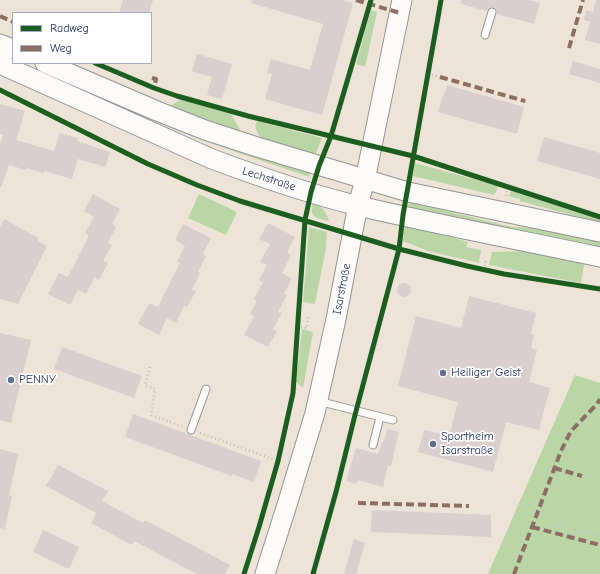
<!DOCTYPE html>
<html>
<head>
<meta charset="utf-8">
<style>
  body { margin:0 }
  #map { position:relative; width:600px; height:574px; overflow:hidden; background:#ede4d7; font-family:"Comic Neue",sans-serif }
  canvas { display:block }
  .legend { position:absolute; left:12px; top:12px; width:140px; height:52px; box-sizing:border-box; background:#fff; border:1px solid #a4acbf; margin:0; padding:5px 7px; list-style:none; font-size:12px; color:#1b2f5e }
  .legend li { display:flex; align-items:center; gap:8px; height:20px }
  .legend b { width:20px; border:1px solid #a4acbf }
</style>
</head>
<body>
<div id="map">
<canvas width="600" height="574"></canvas>
<ul class="legend">
<li><b style="height:5px;background:#1b5e20"></b>Radweg</li>
<li><b style="height:5px;background:#8d6e63"></b>Weg</li>
</ul>
</div>
<script>
const c = document.querySelector('canvas').getContext('2d');
c.lineJoin = 'round';
function fillPath(path, color) { c.fillStyle = color; c.fill(path, 'evenodd'); }
function stroke(path, color, width, dash) { c.strokeStyle = color; c.lineWidth = width; c.lineCap = dash ? 'butt' : 'round'; c.setLineDash(dash || []); c.stroke(path); }
function write(font, color, halo, rows, align = 'center') {
  c.font = font + ' "Comic Neue",sans-serif'; c.lineWidth = 3.5; c.setLineDash([]); c.textBaseline = 'middle'; c.strokeStyle = halo; c.fillStyle = color; for (const [text, x, y, turn = 0] of rows) {
    c.save(); c.translate(x, y); c.rotate((+turn || 0) * Math.PI / 180); c.textAlign = isNaN(turn) ? turn : align; if (halo) c.strokeText(text, 0, 0); c.fillText(text, 0, 0); c.restore();
  }
}
const green = new Path2D(`
  M371,10L377,12L365,67L356,64Z
  M63,82L73,85L311,171L309,177L242,154L189,135L63,84Z
  M180,100L187,101L231,114L240,130V132L170,106Z
  M257,121L322,138L316,153H309L261,139C258,133 253,127 257,121Z
  M415,163L498,186L497,190L494,195L413,176Z
  M511,191L600,220V223L520,201V199L509,196Z
  M199,194L237,212L226,235L188,218Z
  M313,201C322,206 326,212 329,221C316,219 308,217 313,201Z
  M409,202L512,227L540,228L600,240V247L512,229L424,210L408,209Z
  M405,224L468,242L466,247L481,250L479,263L428,251L403,241Z
  M309,227L327,232L326,248L315,304L303,302Z
  M536,251L585,260L581,283L489,265L492,252Z
  M302,329L313,332L303,388L296,382Z
  M575,375L600,383V574H488Z`);
const building = new Path2D(`
  M123,0H153L149,13H119Z
  M252,0H341L353,3L322,115L265,99L272,74L267,73L271,59L310,70L323,24L251,3Z
  M461,0H529L540,3L534,24L497,14L496,9L493,7L489,8L487,11L461,4Z
  M596,0H600V44L585,40L590,22L584,20L586,10L593,12Z
  M197,54L232,64L222,99L207,95L212,77L192,71Z
  M573,61L600,69V83L569,74Z
  M447,85L524,107L517,134L438,112L443,95H444Z
  M0,104L25,111L16,140L54,151L60,133L78,138L77,141L110,152L105,167L78,159L72,179L44,171V173L27,168L26,170L9,165L1,187H0V144L3,135L0,134Z
  M544,137L600,153V179L537,161Z
  M93,194L120,209L112,224L116,227L108,243L112,245L103,261L108,263L99,280L95,277L86,294L78,290L70,305L48,294L59,273L68,277L89,235L85,233L94,217L84,211Z
  M4,219L38,238V241L47,246L18,304L0,299V227Z
  M268,223L295,237L287,253L291,255L282,273L292,278L284,294L287,295L278,312L282,313L273,329L277,331L268,347L244,335L254,316L250,314L257,301L254,299L263,282L259,280L267,265L260,262L270,244L259,239Z
  M183,224L211,238L203,254L206,256L198,272L200,273L192,289L196,291L187,307L185,305L176,323L167,318L159,335L138,324L149,303L158,307L180,263L177,262L185,246L175,240Z
  M397 290a7 7 0 1 1 14 0a7 7 0 1 1-14 0Z
  M469,296L536,313L531,334L534,335L531,348L537,350L529,382L550,388L539,430L506,422L493,472L418,452L424,430L449,436L458,402L398,386L416,316L461,328Z
  M0,333L31,340L11,423L0,420Z
  M62,347L142,376L134,398L54,369Z
  M133,414L261,461L254,482L232,474V476L125,437Z
  M387,429L399,432L391,466H388L383,487L358,480L356,484L346,481L356,448L378,454L382,442H384Z
  M0,449L18,454L9,495L12,496L5,529L0,528Z
  M58,465L108,491L102,501L143,523L145,520L230,565L225,574H197L134,541L132,545L91,523L96,513L46,486Z
  M372,510L491,515V537L371,532Z
  M43,530L79,547L69,569L33,552Z
  M354,539L365,543L356,574H344Z`);
const path = new Path2D(`
  M428,74L440,77
  M525,101L529,102
  M506,196L508,187
  M484,270L486,259
  M297,327L307,328L308,317
  M150,367L145,385L155,389L151,415L182,426
  M200,433L278,461
  M555,534L557,524L600,536`);
const lane = new Path2D(`
  M485,35L492,12
  M318,401L393,420
  M191,430L206,389
  M373,445L380,417`);
const secondary = new Path2D(`
  M0,44L13,49
  M45,63L157,111L205,130L254,146L408,192L600,232
  M0,64L212,159C260,177 309,194 359,206C439,225 520,240 600,257
  M265,574L286,508L315,413L336,319L358,205L365,180L402,0`);
const quiet = new Path2D(`
  M356,0L400,13
  M0,16L13,22
  M569,48L583,0
  M440,77L525,101
  M152,78L156,79L154,88
  M554,468L582,476
  M358,503L469,506
  M532,527L600,545
  M514,574L561,451L571,431L597,404L600,399`);
const cycleway = new Path2D(`
  M95,63L154,88L177,96L248,116L413,156L600,217
  M0,90L148,164L197,185L240,201L399,249L467,266L504,274L600,289
  M244,574L259,527L278,461L293,393L305,220L311,192L319,166L331,136L371,0
  M313,574L336,492L355,415L399,249L403,215L441,0`);
const markers = [
  [443,373,4,"#646e88"],
  [11,380,4,"#646e88"],
  [433,444,4,"#646e88"]
];
const streetNames = [
  ["Lechstraße",269,179,18],
  ["Isarstraße",342,289,-79]
];
const poiNames = [
  ["Heiliger Geist",451,373],
  ["PENNY",19,380],
  ["Sportheim",441,437],
  ["Isarstraße",441,451]
];
fillPath(green, '#bad6a6');
fillPath(building, '#dbcece');
stroke(lane, '#959394', 9);
stroke(secondary, '#959394', 21);
stroke(path, '#c0c0c3', 2.5, [1, 3]);
stroke(lane, '#fcfbf9', 7);
stroke(secondary, '#fcfbf9', 19);
stroke(quiet, '#8d6e63', 4, [8, 4]);
stroke(cycleway, '#1b5e20', 5);
for (const [x, y, r, color] of markers) { const dot = new Path2D(); dot.arc(x, y, r, 0, 2 * Math.PI); c.fillStyle = color; c.fill(dot); stroke(dot, '#fff', 1.5); }
write('12px', '#1b2f5e', '#fff', streetNames);
write('12px', '#1b2f5e', '#fff', poiNames, 'left');
</script>
</body>
</html>
